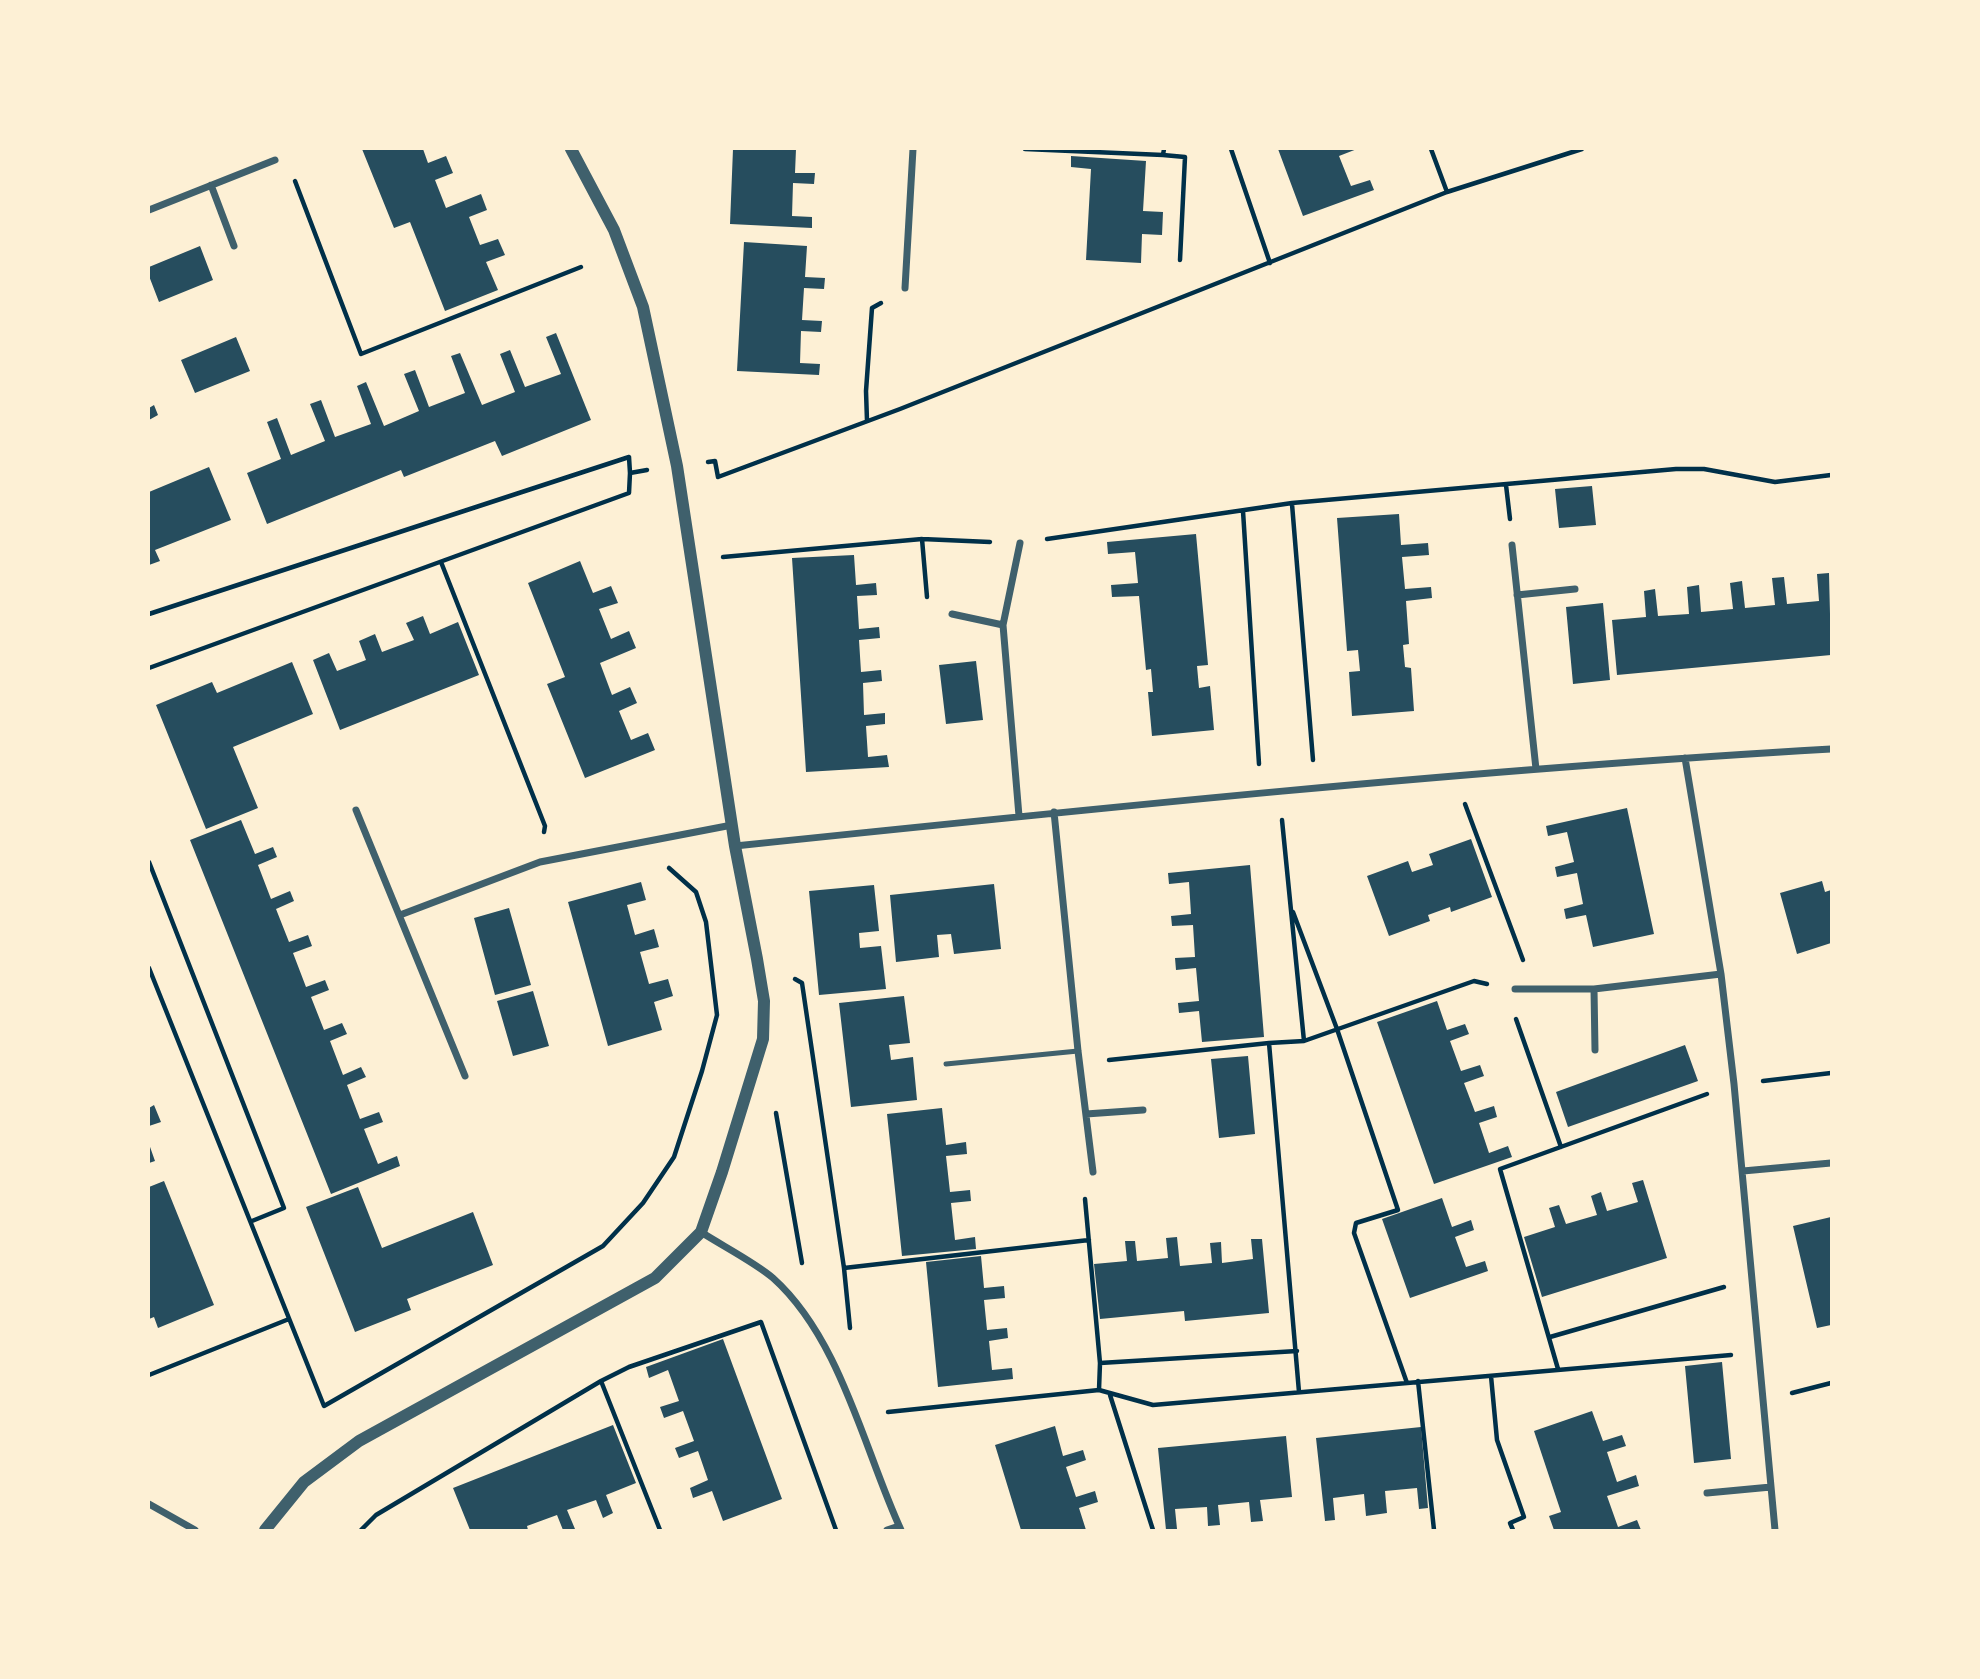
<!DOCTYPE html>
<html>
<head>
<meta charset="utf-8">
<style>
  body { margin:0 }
  #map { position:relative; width:1980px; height:1679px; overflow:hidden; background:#fdf0d5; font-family:Jost,sans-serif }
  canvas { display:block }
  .frame { position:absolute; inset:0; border:150px solid #fdf0d5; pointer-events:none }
</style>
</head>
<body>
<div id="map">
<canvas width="1980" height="1679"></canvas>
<div class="frame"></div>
</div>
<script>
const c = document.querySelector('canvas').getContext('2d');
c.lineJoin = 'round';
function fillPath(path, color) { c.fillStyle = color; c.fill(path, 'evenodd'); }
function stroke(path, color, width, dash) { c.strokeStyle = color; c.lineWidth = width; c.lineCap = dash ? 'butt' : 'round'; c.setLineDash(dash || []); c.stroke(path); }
const building = new Path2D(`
  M362,149H423L428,163L446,156L453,173L435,180L446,208L481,194L487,210L469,217L480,245L498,239L505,255L486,262L498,290L445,311L410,222L394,228Z
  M733,149H796L795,173H815L814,184L793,183L792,216L812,217V228L730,224Z
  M1278,149H1357L1339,156L1351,186L1370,180L1374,190L1303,216Z
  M1071,156L1146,161L1143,211L1163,212L1162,235L1142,234L1141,263L1086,260L1091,169L1071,167Z
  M744,242L807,246L805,277L825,278L824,289L804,288L802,320L822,321L821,332L801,331L800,363L820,364L819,375L737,371Z
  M200,246L213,280L159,302L149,276V267Z
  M556,333L591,420L502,456L495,441L404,477L401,470L267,524L247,473L281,459L267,422L277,418L291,455L325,441L310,404L321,400L335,437L371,424L357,386L366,382L384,426L419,411L404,374L415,370L429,407L465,393L451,356L460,353L482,405L515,392L500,354L510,350L525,387L561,374L546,337Z
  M236,337L250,371L195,393L181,360Z
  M154,405L158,415L149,420V408Z
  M209,467L231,520L155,550L160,561L149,565V492Z
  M1592,486L1596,525L1559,528L1555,489Z
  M1399,514L1401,545L1428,543L1429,555L1402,557L1405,589L1431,587L1432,598L1406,601L1409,644L1403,645L1405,667L1411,668L1414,711L1352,716L1349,672L1360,671L1358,650L1347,651L1337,518Z
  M1196,534L1208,665L1197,666L1199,688L1210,686L1214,730L1152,736L1148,692H1153L1151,669L1146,670L1139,596L1112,597L1111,585L1138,583L1135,552L1108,554L1107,542Z
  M854,555L856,585L876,583L877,595L857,596L859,629L879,627L880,638L859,640L861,672L881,670L882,681L863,683L864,715L885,713V724L866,726L868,757L887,755L889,767L806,772L792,558Z
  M580,561L593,593L611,586L618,603L599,609L611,639L629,631L636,648L600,663L612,695L630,687L637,703L619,711L631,740L648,733L655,750L585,778L547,684L565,677L528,583Z
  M1829,573L1831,655L1617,675L1612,620L1646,617L1644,591L1655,589L1658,616L1689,614L1687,587L1699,585L1701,612L1733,609L1730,583L1742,581L1745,608L1775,605L1772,578L1784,577L1787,604L1819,601L1817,574Z
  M1603,603L1610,680L1573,684L1566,607Z
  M423,616L430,634L458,622L479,675L340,730L313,660L329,653L337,671L366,660L359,641L375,634L382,652L414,640L406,623Z
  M976,661L983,720L946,724L939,665Z
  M292,662L313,714L233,747L258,808L206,829L156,705L212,682L217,693Z
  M1627,808L1654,934L1593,947L1586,915L1566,919L1564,909L1583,904L1577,873L1557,877L1555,867L1574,862L1567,832L1548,836L1546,826Z
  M241,820L255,854L273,847L277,857L258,865L271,899L290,891L294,901L276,909L289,942L308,935L312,946L293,953L306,987L325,980L329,990L311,997L324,1030L342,1023L347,1034L330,1041L343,1075L361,1067L366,1077L347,1085L360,1119L379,1112L383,1122L364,1129L378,1164L397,1156L400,1166L331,1194L190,840Z
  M1471,839L1492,897L1451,912L1450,907L1428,915L1430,921L1389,936L1367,876L1408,861L1412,872L1433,865L1429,854Z
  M1250,865L1264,1037L1202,1042L1199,1011L1179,1013L1178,1003L1199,1001L1196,968L1176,970L1175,958L1195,957L1193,925L1172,926L1171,916L1191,914L1189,882L1169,884L1168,873Z
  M1822,881L1825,892L1831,890V943L1797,954L1780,893Z
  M641,882L646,900L627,905L635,935L654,929L659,947L640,952L649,984L668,979L673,996L654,1002L662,1030L608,1046L568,902Z
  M994,884L1001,949L954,954L951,934L937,935L939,957L896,962L890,895Z
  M874,885L879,931L859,933L860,948L881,946L886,989L819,995L809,891Z
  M509,908L531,985L495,995L474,918Z
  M533,991L549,1046L513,1056L497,1001Z
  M904,996L910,1043L889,1045L891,1060L913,1057L917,1100L851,1107L839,1003Z
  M1437,1001L1447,1030L1465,1024L1469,1034L1450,1041L1461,1071L1480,1065L1484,1076L1464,1083L1475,1112L1494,1106L1497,1117L1479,1123L1489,1153L1508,1146L1512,1157L1434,1184L1377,1022Z
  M1685,1045L1698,1081L1568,1127L1556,1092Z
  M1248,1056L1255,1134L1219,1138L1211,1059Z
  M154,1105L161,1122L149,1126V1108Z
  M942,1108L946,1145L966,1142L967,1154L946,1156L950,1192L970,1190L971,1201L951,1203L955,1240L975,1237L976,1249L902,1256L887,1114Z
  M149,1144L155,1161L149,1163Z
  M1643,1180L1667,1258L1542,1297L1524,1237L1555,1227L1549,1208L1559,1205L1566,1224L1597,1215L1591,1196L1601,1192L1607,1211L1638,1202L1632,1183Z
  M164,1181L214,1305L158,1328L154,1317L149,1319V1187Z
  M358,1187L382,1248L473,1212L493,1265L407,1299L411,1310L355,1332L306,1207Z
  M1442,1198L1452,1227L1471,1220L1474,1230L1455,1237L1466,1267L1485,1261L1488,1271L1410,1298L1382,1219Z
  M1831,1217V1325L1817,1328L1793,1226Z
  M1177,1237L1180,1266L1212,1263L1210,1243L1221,1242L1222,1263L1253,1259L1251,1239H1262L1269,1313L1185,1321L1184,1311L1100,1319L1094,1264L1127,1261L1125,1241H1135L1137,1261L1168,1258L1166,1238Z
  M981,1256L984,1288L1004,1286L1005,1298L984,1300L987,1330L1007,1328L1008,1338L989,1341L992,1370L1012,1368L1013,1379L938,1387L926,1262Z
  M723,1339L782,1499L723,1521L712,1491L693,1498L690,1488L708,1480L698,1451L679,1458L675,1448L694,1441L683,1411L664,1418L660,1407L679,1401L668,1370L649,1378L646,1367Z
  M1722,1362L1731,1459L1694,1463L1685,1366Z
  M1592,1411L1603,1441L1622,1435L1626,1446L1607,1452L1617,1482L1636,1475L1639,1486L1607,1496L1618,1527L1637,1520L1641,1530H1554L1549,1516L1561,1512L1534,1431Z
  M613,1425L636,1483L606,1495L613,1513L603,1518L596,1500L567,1510L575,1529L571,1530H563L557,1515L527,1526L528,1530H470L453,1488Z
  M1055,1426L1063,1456L1083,1450L1086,1460L1066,1467L1076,1497L1095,1491L1098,1502L1079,1508L1086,1530H1021L995,1445Z
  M1421,1427L1428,1508L1419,1509L1417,1488L1385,1491L1387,1513L1366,1516L1364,1494L1333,1498L1335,1520L1325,1521L1316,1438Z
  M1286,1436L1292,1497L1260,1500L1263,1521L1251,1522L1249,1502L1218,1505L1220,1525L1208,1526L1207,1507L1175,1509L1177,1529L1166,1530L1158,1448Z`);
const path = new Path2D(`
  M1025,149L1163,155
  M1164,149L1163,155L1185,157L1180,260
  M1231,149L1270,263
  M1431,149L1447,192
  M295,181L361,354L581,267
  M867,421L866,391L872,308L881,303
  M708,462L715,461L718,477L900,409L1447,192L1582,149
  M1506,485L1510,519
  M1292,504L1313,760
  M1243,511L1259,764
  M922,539L927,597
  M1047,539L1292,503L1676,469H1704L1775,482L1831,475
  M723,557L922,539L990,542
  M441,562L545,826L544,832
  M149,614L629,457L630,473
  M149,668L629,493L630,473L647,470
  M1465,804L1523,960
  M1282,820L1304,1041L1269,1043L1299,1392
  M149,862L284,1208L252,1221
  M1293,912L1337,1029L1398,1210L1356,1223L1354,1233L1407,1383
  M149,968L324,1406L603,1246L643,1203L674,1157L702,1071L717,1015L706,922L696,892L669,868
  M795,979L802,983L844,1268
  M1516,1019L1561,1147
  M1304,1041L1474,981L1487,984
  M1109,1060L1269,1043
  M1763,1081L1831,1073
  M776,1113L802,1263
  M1085,1199L1100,1363L1099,1390
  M850,1328L844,1268L1089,1240
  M1550,1337L1724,1287
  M1100,1363L1297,1351
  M1558,1369L1500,1169L1707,1094
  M149,1375L289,1319
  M1491,1376L1497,1440L1524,1517L1510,1523L1513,1530
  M601,1381L660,1530
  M1418,1381L1434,1530
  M1792,1393L1831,1383
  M1110,1395L1153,1530
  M888,1412L1099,1390L1153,1405L1731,1355
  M361,1530L376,1515L601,1381L629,1367L761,1322L836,1530`);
const service = new Path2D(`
  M946,1064L1078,1051`);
const minor = new Path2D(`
  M211,185L234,246
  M149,210L275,160
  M905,288L913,149
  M1512,545L1536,769
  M1517,595L1575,589
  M952,614L1003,625
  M1685,758L1721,974L1734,1084L1775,1530
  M356,810L465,1076
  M1054,812L1078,1051L1093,1172
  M1019,816L1003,625L1020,543
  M735,846C1100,808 1465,770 1831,749
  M400,915L540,862L732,825
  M1515,989H1594L1721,974
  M1594,989L1595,1050
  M1086,1114L1143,1110
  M1743,1171L1831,1163
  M701,1232C721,1245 756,1263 773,1278C841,1339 864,1450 901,1530
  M1707,1493L1771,1487
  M149,1504L195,1530
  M887,1530L899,1526`);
const tertiary = new Path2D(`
  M265,1530L304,1482L359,1441L655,1278L701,1232L722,1172L763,1039L764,1001L757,959L735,846L677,466L643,307L614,230L571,149`);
fillPath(building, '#264d5e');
stroke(path, '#003049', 4.5);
stroke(service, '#3f606c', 5);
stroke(minor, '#3f606c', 7);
stroke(tertiary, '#3f606c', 12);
</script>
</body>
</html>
